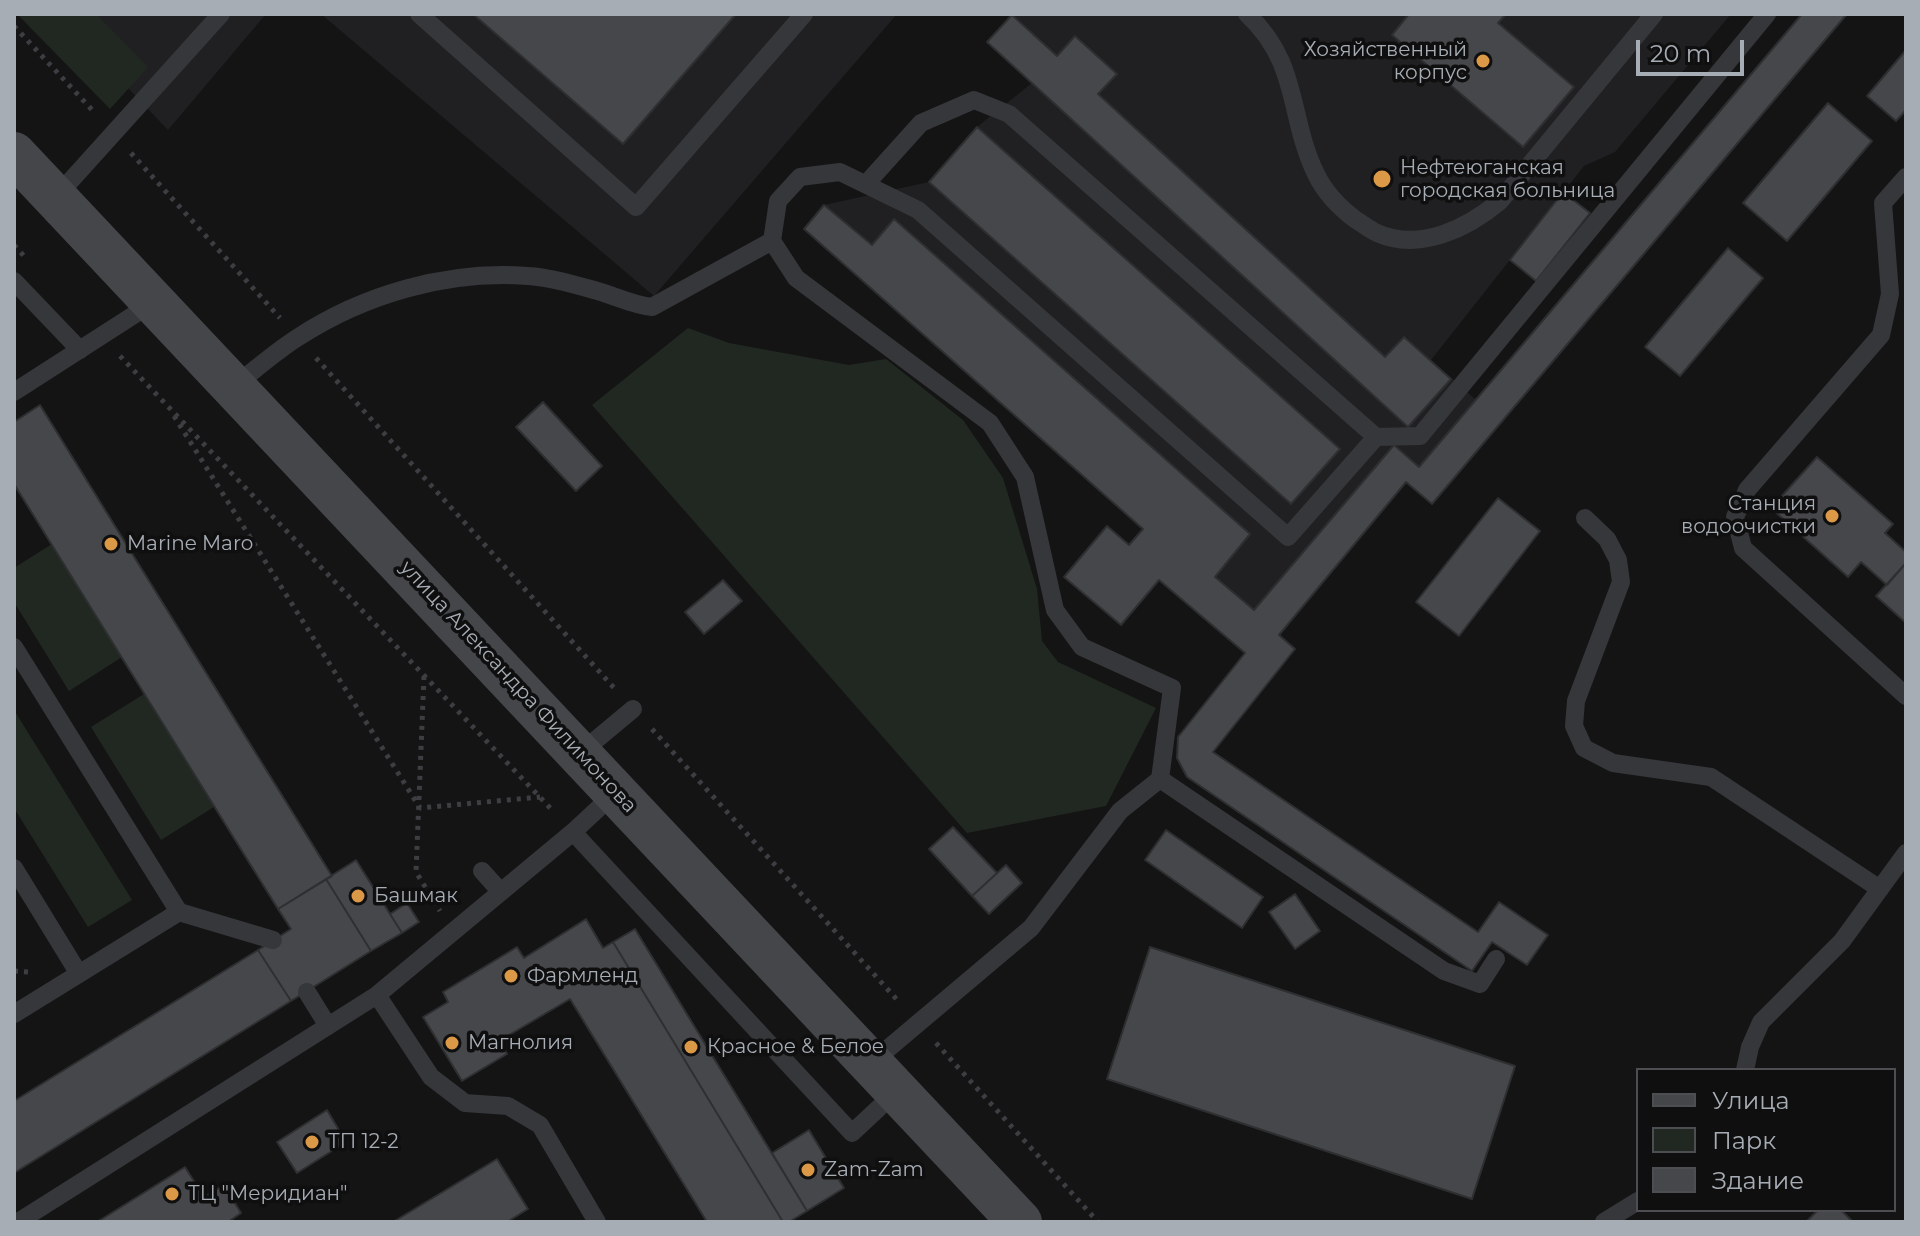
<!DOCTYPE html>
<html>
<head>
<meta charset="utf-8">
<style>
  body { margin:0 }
  #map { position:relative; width:1920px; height:1236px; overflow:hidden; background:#141415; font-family:Montserrat,sans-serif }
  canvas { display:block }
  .frame { position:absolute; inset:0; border:16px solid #a7adb4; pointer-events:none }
  .legend { position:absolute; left:1636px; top:1068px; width:260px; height:144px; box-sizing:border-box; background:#0f0f10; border:2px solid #4c4e52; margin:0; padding:10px 14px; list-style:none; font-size:24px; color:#a7adb4 }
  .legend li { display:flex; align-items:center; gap:16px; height:40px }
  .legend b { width:40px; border:2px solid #4c4e52 }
  .scale { position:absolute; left:1636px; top:40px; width:108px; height:36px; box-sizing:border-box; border:4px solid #a7adb4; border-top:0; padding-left:10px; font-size:24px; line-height:28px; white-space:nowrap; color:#a7adb4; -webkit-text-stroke:6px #0f0f10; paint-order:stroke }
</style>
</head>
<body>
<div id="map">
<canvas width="1920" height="1236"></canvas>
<div class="frame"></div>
<ul class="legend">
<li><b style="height:10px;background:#44464a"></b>Улица</li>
<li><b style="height:22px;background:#212821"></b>Парк</li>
<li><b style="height:22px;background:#46474a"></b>Здание</li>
</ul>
<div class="scale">20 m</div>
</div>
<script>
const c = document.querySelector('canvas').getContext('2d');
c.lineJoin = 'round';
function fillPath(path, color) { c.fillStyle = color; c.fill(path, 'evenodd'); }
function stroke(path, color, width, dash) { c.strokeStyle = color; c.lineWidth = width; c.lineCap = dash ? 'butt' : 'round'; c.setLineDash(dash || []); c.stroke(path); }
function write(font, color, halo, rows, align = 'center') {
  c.font = font + ' Montserrat,sans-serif'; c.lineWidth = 7; c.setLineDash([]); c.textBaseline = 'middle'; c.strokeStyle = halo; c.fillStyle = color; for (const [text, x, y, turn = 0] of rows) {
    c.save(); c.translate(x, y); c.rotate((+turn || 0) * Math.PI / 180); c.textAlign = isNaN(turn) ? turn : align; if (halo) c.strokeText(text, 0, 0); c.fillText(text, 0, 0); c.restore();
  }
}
const built = new Path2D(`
  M58,14H266L168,130Z
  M321,14H897L654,296Z
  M1011,14H1731L1615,152L1584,166L1431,360L1476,400L1847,14L1432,504L1406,482L1279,635L1295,649L1213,751L1478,932L1499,902L1548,935L1527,965L1492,942L1472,971L1187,777L1177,758L1178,737L1245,652L1159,581L1121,625L1064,577L1107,526L1129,544L1143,529L804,229L824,205L929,182L977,127L1032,83L987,42Z`);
const green = new Path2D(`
  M17,14H96L148,67L110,109Z
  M688,328L729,343L849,365L886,359L963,420L1003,478L1037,589L1042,641L1058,662L1156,708L1106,806L967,833L592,405Z
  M52,544L122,657L69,691L14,602V568Z
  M144,694L214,807L161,840L91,727Z
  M14,710L132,900L88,927L14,808Z`);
const building = new Path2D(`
  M473,14H736L623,144Z
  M1409,14H1506L1498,23L1574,87L1523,147L1392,35Z
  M1802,14H1847L1432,504L1406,482L1279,635L1295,649L1213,752L1478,932L1499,902L1548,935L1527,965L1492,942L1472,971L1187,777L1177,758L1178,737L1245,653L1159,580L1121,625L1064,577L1107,526L1129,545L1143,529L804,229L824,205L872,245L894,219L1250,534L1215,577L1254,610L1394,445L1419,467Z
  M1012,15L1057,56L1075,36L1117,74L1098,94L1385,357L1404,337L1451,379L1408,427L987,42Z
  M1906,50V110L1896,121L1867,96Z
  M1828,103L1872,141L1787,241L1743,203Z
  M977,127L1340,449L1291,504L929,182Z
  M1563,192L1590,213L1536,281L1510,260Z
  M1728,248L1763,278L1680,376L1645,347Z
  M543,402L602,466L576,491L516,427Z
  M40,405L332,876L278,909L14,484V422Z
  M1817,457L1893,524L1885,533L1906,552V563L1887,585L1861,562L1848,577L1771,508Z
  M1498,498L1540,531L1459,636L1416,602Z
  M1906,563V623L1876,596Z
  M723,580L742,601L704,634L685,612Z
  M953,827L997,873L972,896L929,849Z
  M1166,830L1263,897L1242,928L1145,860Z
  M356,860L402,933L371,951L326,879Z
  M1006,865L1022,883L989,914L972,896Z
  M326,879L371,951L291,1001L258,950L291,929L278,909Z
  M1295,894L1320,931L1295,949L1269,912Z
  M407,903L419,922L402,933L390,914Z
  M586,919L603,948L613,942L783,1222H707L570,999L499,1041L507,1054L462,1081L423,1017L448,1002L443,992L517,947L524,958Z
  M635,929L807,1211L789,1222H783L613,942Z
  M1150,947L1515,1066L1472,1199L1107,1079Z
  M258,950L291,1001L14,1173V1101Z
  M327,1110L346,1142L297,1173L277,1142Z
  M809,1130L844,1188L807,1211L772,1153Z
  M497,1159L528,1209L507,1222H393Z
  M185,1167L204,1197L224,1185L241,1213L228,1222H97Z
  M1818,1210H1841L1853,1222H1806Z`);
const path = new Path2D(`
  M14,26L95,113
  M131,153L280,318
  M14,245L24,256
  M120,356L554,812
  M316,358L615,689
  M174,416L420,808L540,797
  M424,676L416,872L440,911
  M652,729L900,1003
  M14,971L29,972
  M936,1043L1098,1222`);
const lane = new Path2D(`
  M419,14L636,207L804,14
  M1247,14C1300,63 1288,117 1316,174C1325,193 1340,208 1356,220C1363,224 1370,230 1377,233C1420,252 1468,228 1500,201L1654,14
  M1906,177L1883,203L1890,294L1881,335L1747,490L1735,517L1743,548L1906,696
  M866,184L921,123L974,100L1009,114L1376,437L1288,537L918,210L840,172L800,177L778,201L772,241L796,278L990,423L1025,477L1055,610L1082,647L1172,688L1160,779
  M55,198L221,14
  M14,281L80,350
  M234,386C255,370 275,352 297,338C364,294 448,270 528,276C549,277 573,284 594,290C613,295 632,305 652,307L772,241
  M14,392L154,302
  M1376,437L1420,436L1767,14
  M1585,518L1607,539L1618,560L1621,582L1576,701L1574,726L1584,748L1613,763L1711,777L1880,889
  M14,647L179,912L14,1014
  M579,754L633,709
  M573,832L852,1133L897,1091
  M14,868L79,974
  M482,871L501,892
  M179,912L273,940
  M307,992L328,1026
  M871,1063L1031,928L1120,811L1160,779L1444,971L1480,984L1496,959
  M1745,1070L1750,1047L1761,1022L1842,941L1906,853
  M18,1222L377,995
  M597,1222L540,1125L508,1106L465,1103L431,1077L377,995L573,832L616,792
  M1604,1222L1638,1201`);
const secondary = new Path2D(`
  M14,154L1020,1222`);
const markers = [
  [1483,61,8,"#db9847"],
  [1382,179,10,"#db9847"],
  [1832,516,8,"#db9847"],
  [111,544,8,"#db9847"],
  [358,896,8,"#db9847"],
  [511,976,8,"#db9847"],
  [452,1043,8,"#db9847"],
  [691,1047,8,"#db9847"],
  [312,1142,8,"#db9847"],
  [808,1170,8,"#db9847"],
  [172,1194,8,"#db9847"]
];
const poiNames = [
  ["Хозяйственный",1467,50,"right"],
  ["корпус",1467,73,"right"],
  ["Нефтеюганская",1400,168],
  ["городская больница",1400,191],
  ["Станция",1816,504,"right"],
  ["водоочистки",1816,527,"right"],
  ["Marine Maro",127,544],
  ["Башмак",374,896],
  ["Фармленд",527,976],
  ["Магнолия",468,1043],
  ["Красное & Белое",707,1047],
  ["ТП 12-2",328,1142],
  ["Zam-Zam",824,1170],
  ["ТЦ \"Меридиан\"",188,1194]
];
const streetNames = [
  ["улица Александра Филимонова",518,687,47]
];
fillPath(built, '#202022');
fillPath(green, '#212821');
fillPath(building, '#46474a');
stroke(building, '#2e2f31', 2);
stroke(path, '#3c3e41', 5, [4, 6]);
stroke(lane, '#36373a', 18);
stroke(secondary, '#44464a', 44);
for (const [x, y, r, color] of markers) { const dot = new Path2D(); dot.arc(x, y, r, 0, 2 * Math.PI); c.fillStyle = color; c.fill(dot); stroke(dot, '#0f0f10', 3); }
write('20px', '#a7adb4', '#0f0f10', poiNames, 'left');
write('20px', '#a7adb4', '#0f0f10', streetNames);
</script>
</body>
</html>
